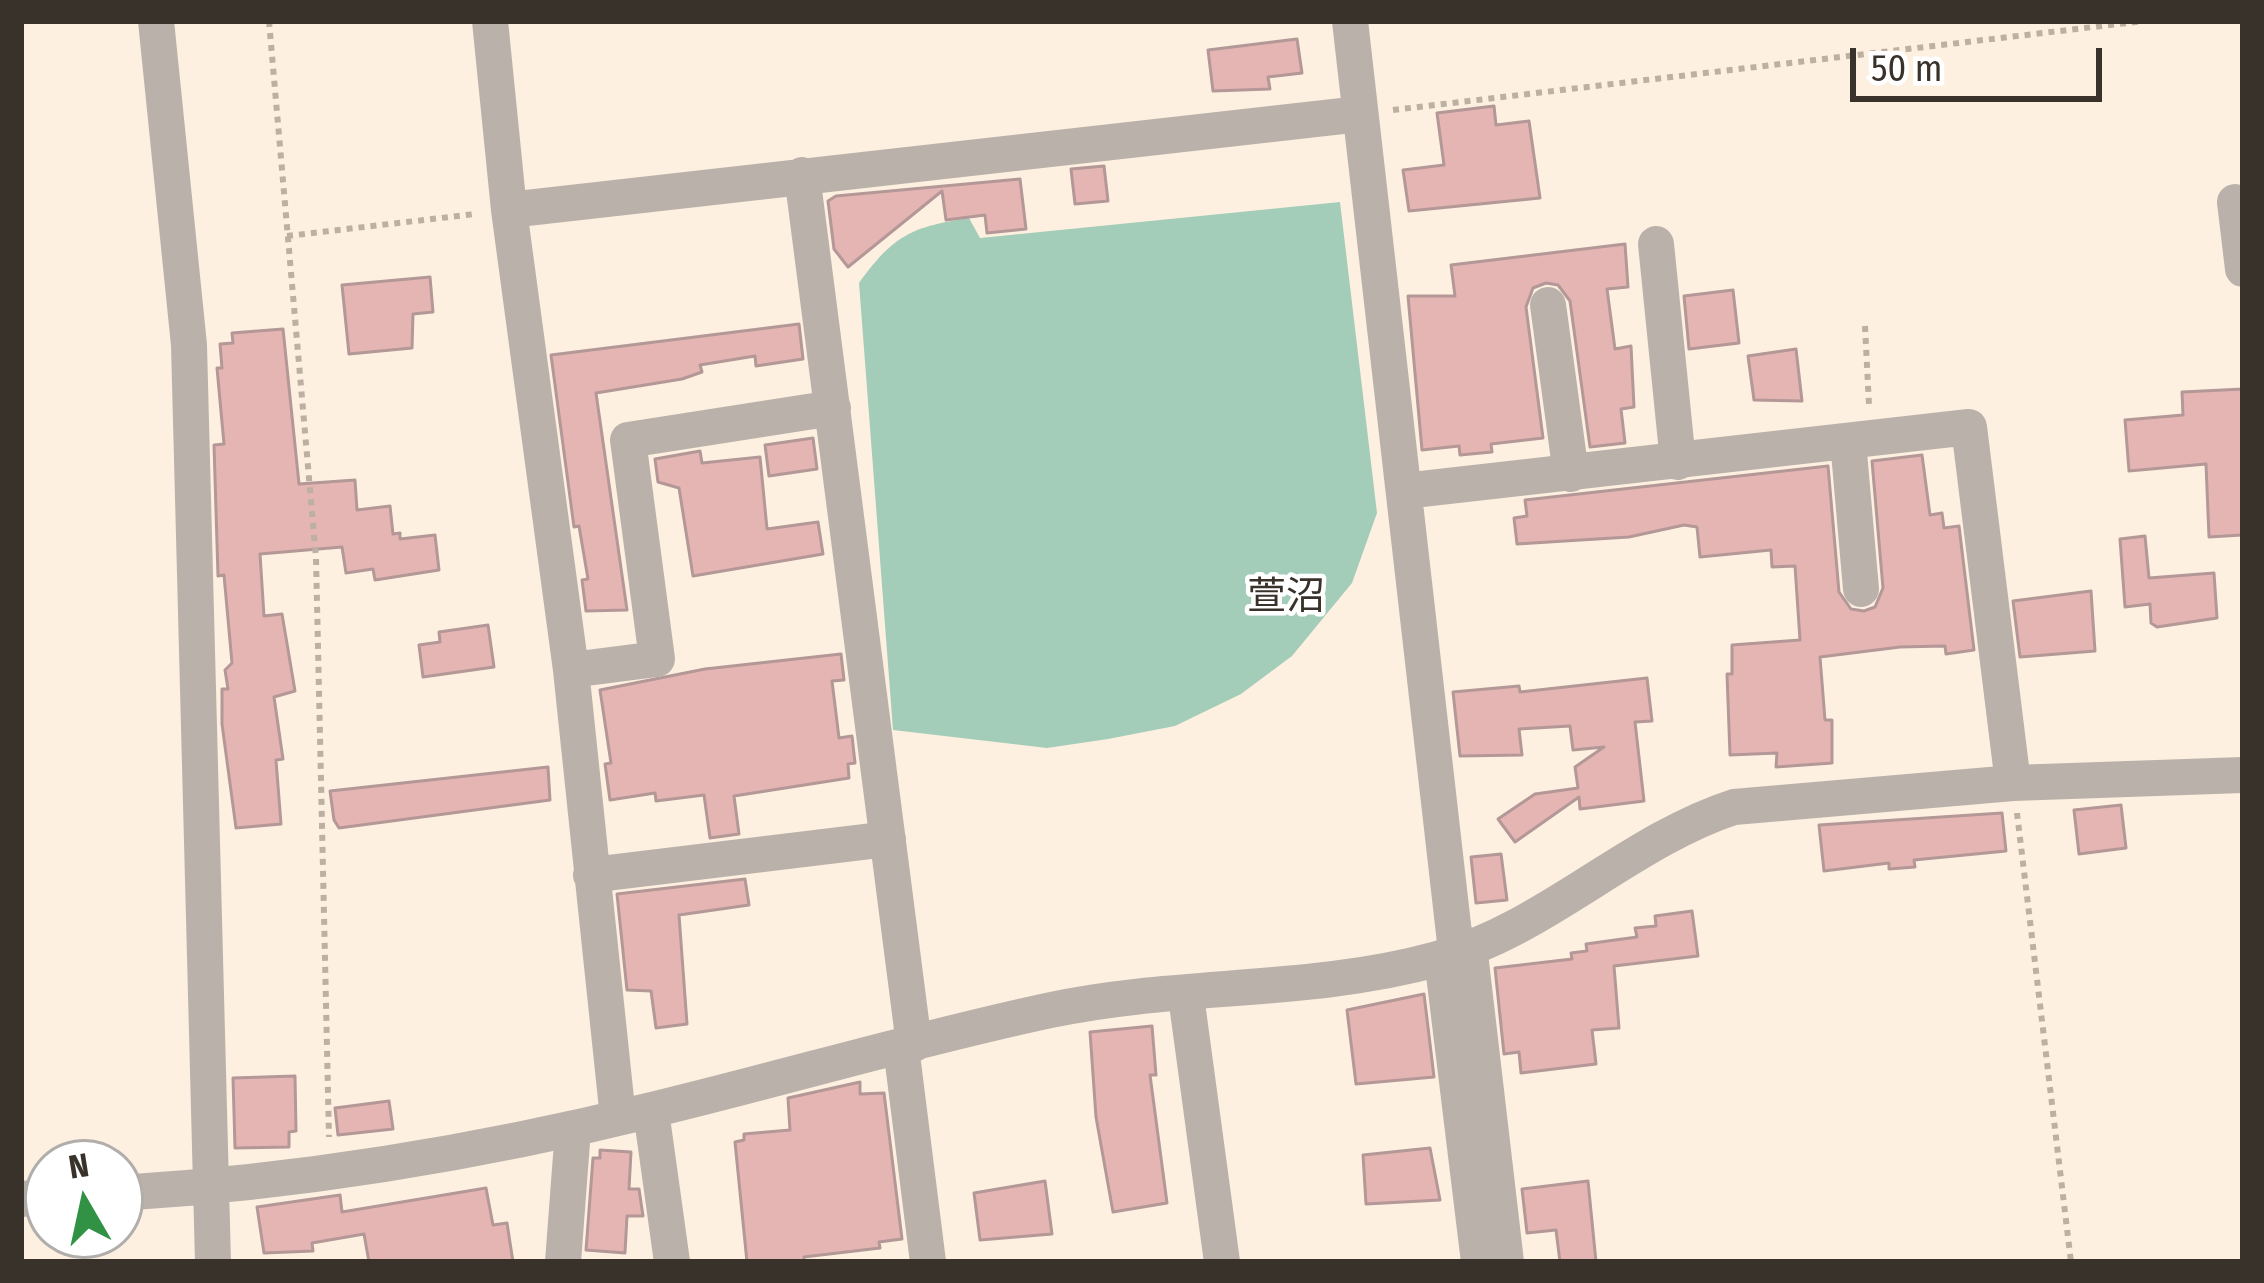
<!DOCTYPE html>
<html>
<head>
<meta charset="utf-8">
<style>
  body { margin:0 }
  #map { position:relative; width:2264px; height:1283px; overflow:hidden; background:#fef0e0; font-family:"Fira Sans Condensed",sans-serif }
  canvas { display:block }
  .frame { position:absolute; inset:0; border:24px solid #39322b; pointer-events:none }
  .north { position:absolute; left:24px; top:1139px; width:120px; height:120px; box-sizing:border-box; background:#fff; border:3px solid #b0adaa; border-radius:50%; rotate:351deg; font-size:33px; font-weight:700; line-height:48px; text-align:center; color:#39322b }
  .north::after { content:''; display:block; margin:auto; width:42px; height:54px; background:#319245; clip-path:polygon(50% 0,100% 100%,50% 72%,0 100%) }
  .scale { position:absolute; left:1850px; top:48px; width:252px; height:54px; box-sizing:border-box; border:6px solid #39322b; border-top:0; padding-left:15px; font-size:36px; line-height:42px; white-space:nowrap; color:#39322b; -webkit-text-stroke:9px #fff; paint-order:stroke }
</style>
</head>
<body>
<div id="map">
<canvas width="2264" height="1283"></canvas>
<div class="frame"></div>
<div class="north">N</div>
<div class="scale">50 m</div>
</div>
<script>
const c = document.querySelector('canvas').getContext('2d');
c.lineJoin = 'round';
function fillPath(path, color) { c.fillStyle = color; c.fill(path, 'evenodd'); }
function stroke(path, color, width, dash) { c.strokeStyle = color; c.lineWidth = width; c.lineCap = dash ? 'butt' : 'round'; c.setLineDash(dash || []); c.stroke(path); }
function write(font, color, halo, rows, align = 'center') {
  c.font = font + ' "Fira Sans Condensed","Noto Sans JP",sans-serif'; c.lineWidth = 9; c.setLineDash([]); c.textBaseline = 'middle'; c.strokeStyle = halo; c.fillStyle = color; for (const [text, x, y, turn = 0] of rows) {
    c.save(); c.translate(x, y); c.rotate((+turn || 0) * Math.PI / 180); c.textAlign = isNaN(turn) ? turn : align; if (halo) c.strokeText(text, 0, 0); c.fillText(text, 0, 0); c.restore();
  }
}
const green = new Path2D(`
  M1340,202L1377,513L1352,583L1292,656L1241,694L1175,726L1108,739L1047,748L893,730L859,283C894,235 911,227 969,218L980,238Z`);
const building = new Path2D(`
  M1297,39L1302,73L1268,77L1270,89L1213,91L1208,50Z
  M1494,106L1496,125L1529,121L1540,198L1409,211L1403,170L1444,165L1437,113Z
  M1104,166L1108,201L1075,204L1071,169Z
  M1020,179L1026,229L987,233L985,215L946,220L942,191L848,267L834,249L828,201L836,196Z
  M1625,244L1628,287L1607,289L1615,349L1631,346L1634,407L1621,409L1625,443L1590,447L1570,301L1558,285L1546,283L1533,288L1526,307L1543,438L1491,444L1492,452L1460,455L1459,446L1422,450L1408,296H1455L1451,265Z
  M430,277L433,312L413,314L412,348L349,354L342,285Z
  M1733,290L1739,343L1689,349L1684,296Z
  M799,324L803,359L756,366L755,356L700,365L702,372L682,379L596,393L627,610L586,611L582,580L588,579L579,526L574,527L551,355Z
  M283,329L299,484L355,480L357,510L390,506L393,534L400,533V539L435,535L439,570L375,580L373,569L346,573L342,547L260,554L264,616L282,614L295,691L274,697L283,759L276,760L281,824L236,828L222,724V689H228L225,670L232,663L224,575L218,576L214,445L224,444L217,368H222L220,344L233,343L232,333Z
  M1796,349L1802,401L1754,400L1748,356Z
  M2243,389L2242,535L2209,537L2206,464L2129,471L2125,420L2183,415L2182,392Z
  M813,438L817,469L769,476L765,445Z
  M700,451L702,463L760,457L767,529L818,522L823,554L693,576L679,488L658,482L655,459Z
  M1922,455L1930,515L1942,513L1944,528L1959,526L1974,650L1946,654L1945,646L1900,647L1820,657L1825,720H1832V763L1776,767L1777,753L1730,755L1727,674H1732V645L1800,640L1795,566L1772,567L1771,550L1700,557L1697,527L1684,525L1629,537L1517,544L1514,518L1527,516L1525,500L1828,466L1839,592L1851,609L1864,611L1875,607L1883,588L1872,461Z
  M2145,536L2149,578L2214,573L2217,618L2157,627L2151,623L2150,604L2125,607L2120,539Z
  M2091,591L2095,651L2020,657L2013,601Z
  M488,625L494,667L423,677L419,645L440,642L439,632Z
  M841,654L844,680L832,681L839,738L852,736L855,763L848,764L849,778L734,796L739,834L710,838L704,795L656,801L655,793L610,800L605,764L611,763L600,690L705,669Z
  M1647,678L1652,721L1635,722L1644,801L1580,809L1579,797L1515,842L1498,819L1535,794L1578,788L1575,767L1604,747L1573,750L1570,726L1519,729L1522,755L1460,756L1453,692L1519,686L1520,692Z
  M548,767L550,800L339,828L334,820L330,791Z
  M2121,805L2126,848L2079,854L2074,810Z
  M2002,813L2006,851L1914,860L1915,867L1889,869V863L1824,871L1819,825Z
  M1501,854L1507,900L1476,903L1471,857Z
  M745,879L749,905L679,915L687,1024L656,1028L651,991L627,990L617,894Z
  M1692,911L1698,956L1614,966L1619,1028L1592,1030L1596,1064L1521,1073L1519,1052L1504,1054L1495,968L1572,959L1571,953L1587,951L1586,944L1637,937L1635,928L1656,926L1655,916Z
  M1424,994L1434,1077L1356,1084L1347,1010Z
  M1152,1026L1156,1075H1150L1167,1203L1113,1212L1096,1117L1090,1032Z
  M295,1076L296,1131L289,1132V1147L235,1148L233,1078Z
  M860,1082V1094L884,1093L902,1239L879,1242L880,1248L804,1257V1262H747L735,1142L744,1140V1134L790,1130L788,1098Z
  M389,1101L393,1129L338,1135L335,1108Z
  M1430,1148L1440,1200L1366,1204L1363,1155Z
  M600,1150L631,1152L629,1189H639L643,1216H627L625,1253L586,1250L593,1158H600Z
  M1045,1181L1052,1234L980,1240L974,1193Z
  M1588,1181L1596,1262H1560L1556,1230L1527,1233L1522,1189Z
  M486,1188L493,1225L507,1223L513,1262H369L364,1234L312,1243L313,1251L264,1253L257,1207L340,1195L342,1212Z`);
const path = new Path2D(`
  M269,21L316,558L329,1137
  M1393,110L2144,21
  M287,236L475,214
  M1865,326L1869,405
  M2017,813L2071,1262`);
const minor = new Path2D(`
  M156,21L189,345L213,1262
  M490,21L509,210L571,670L618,1118
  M1350,21L1456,951
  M802,175L914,1044
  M2235,202L2243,269
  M509,210L1360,114
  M1656,244L1678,462
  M1548,305L1571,474
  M1848,441L1861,589
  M1404,491L1969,427L2013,783
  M571,670L657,659L628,440L833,408
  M591,875L888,839
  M1469,945L1506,1262
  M1442,958L1479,1262
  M1186,996L1222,1262
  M901,1047L928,1262
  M651,1111L672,1262
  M120,1193C299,1182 482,1152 656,1109C788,1077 919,1038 1051,1010C1177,983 1310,994 1437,959C1545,930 1629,841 1734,807L2013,783L2243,775
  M21,1199L48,1197
  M563,1262L573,1129`);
const quarterNames = [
  ["萱沼",1286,598]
];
fillPath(green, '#a4cdb9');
fillPath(building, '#e5b5b3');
stroke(building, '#b39897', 3);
stroke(path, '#bcb0a3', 6, [6, 6]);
stroke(minor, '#bab2aa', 36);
write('39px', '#39322b', '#fff', quarterNames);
</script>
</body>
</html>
